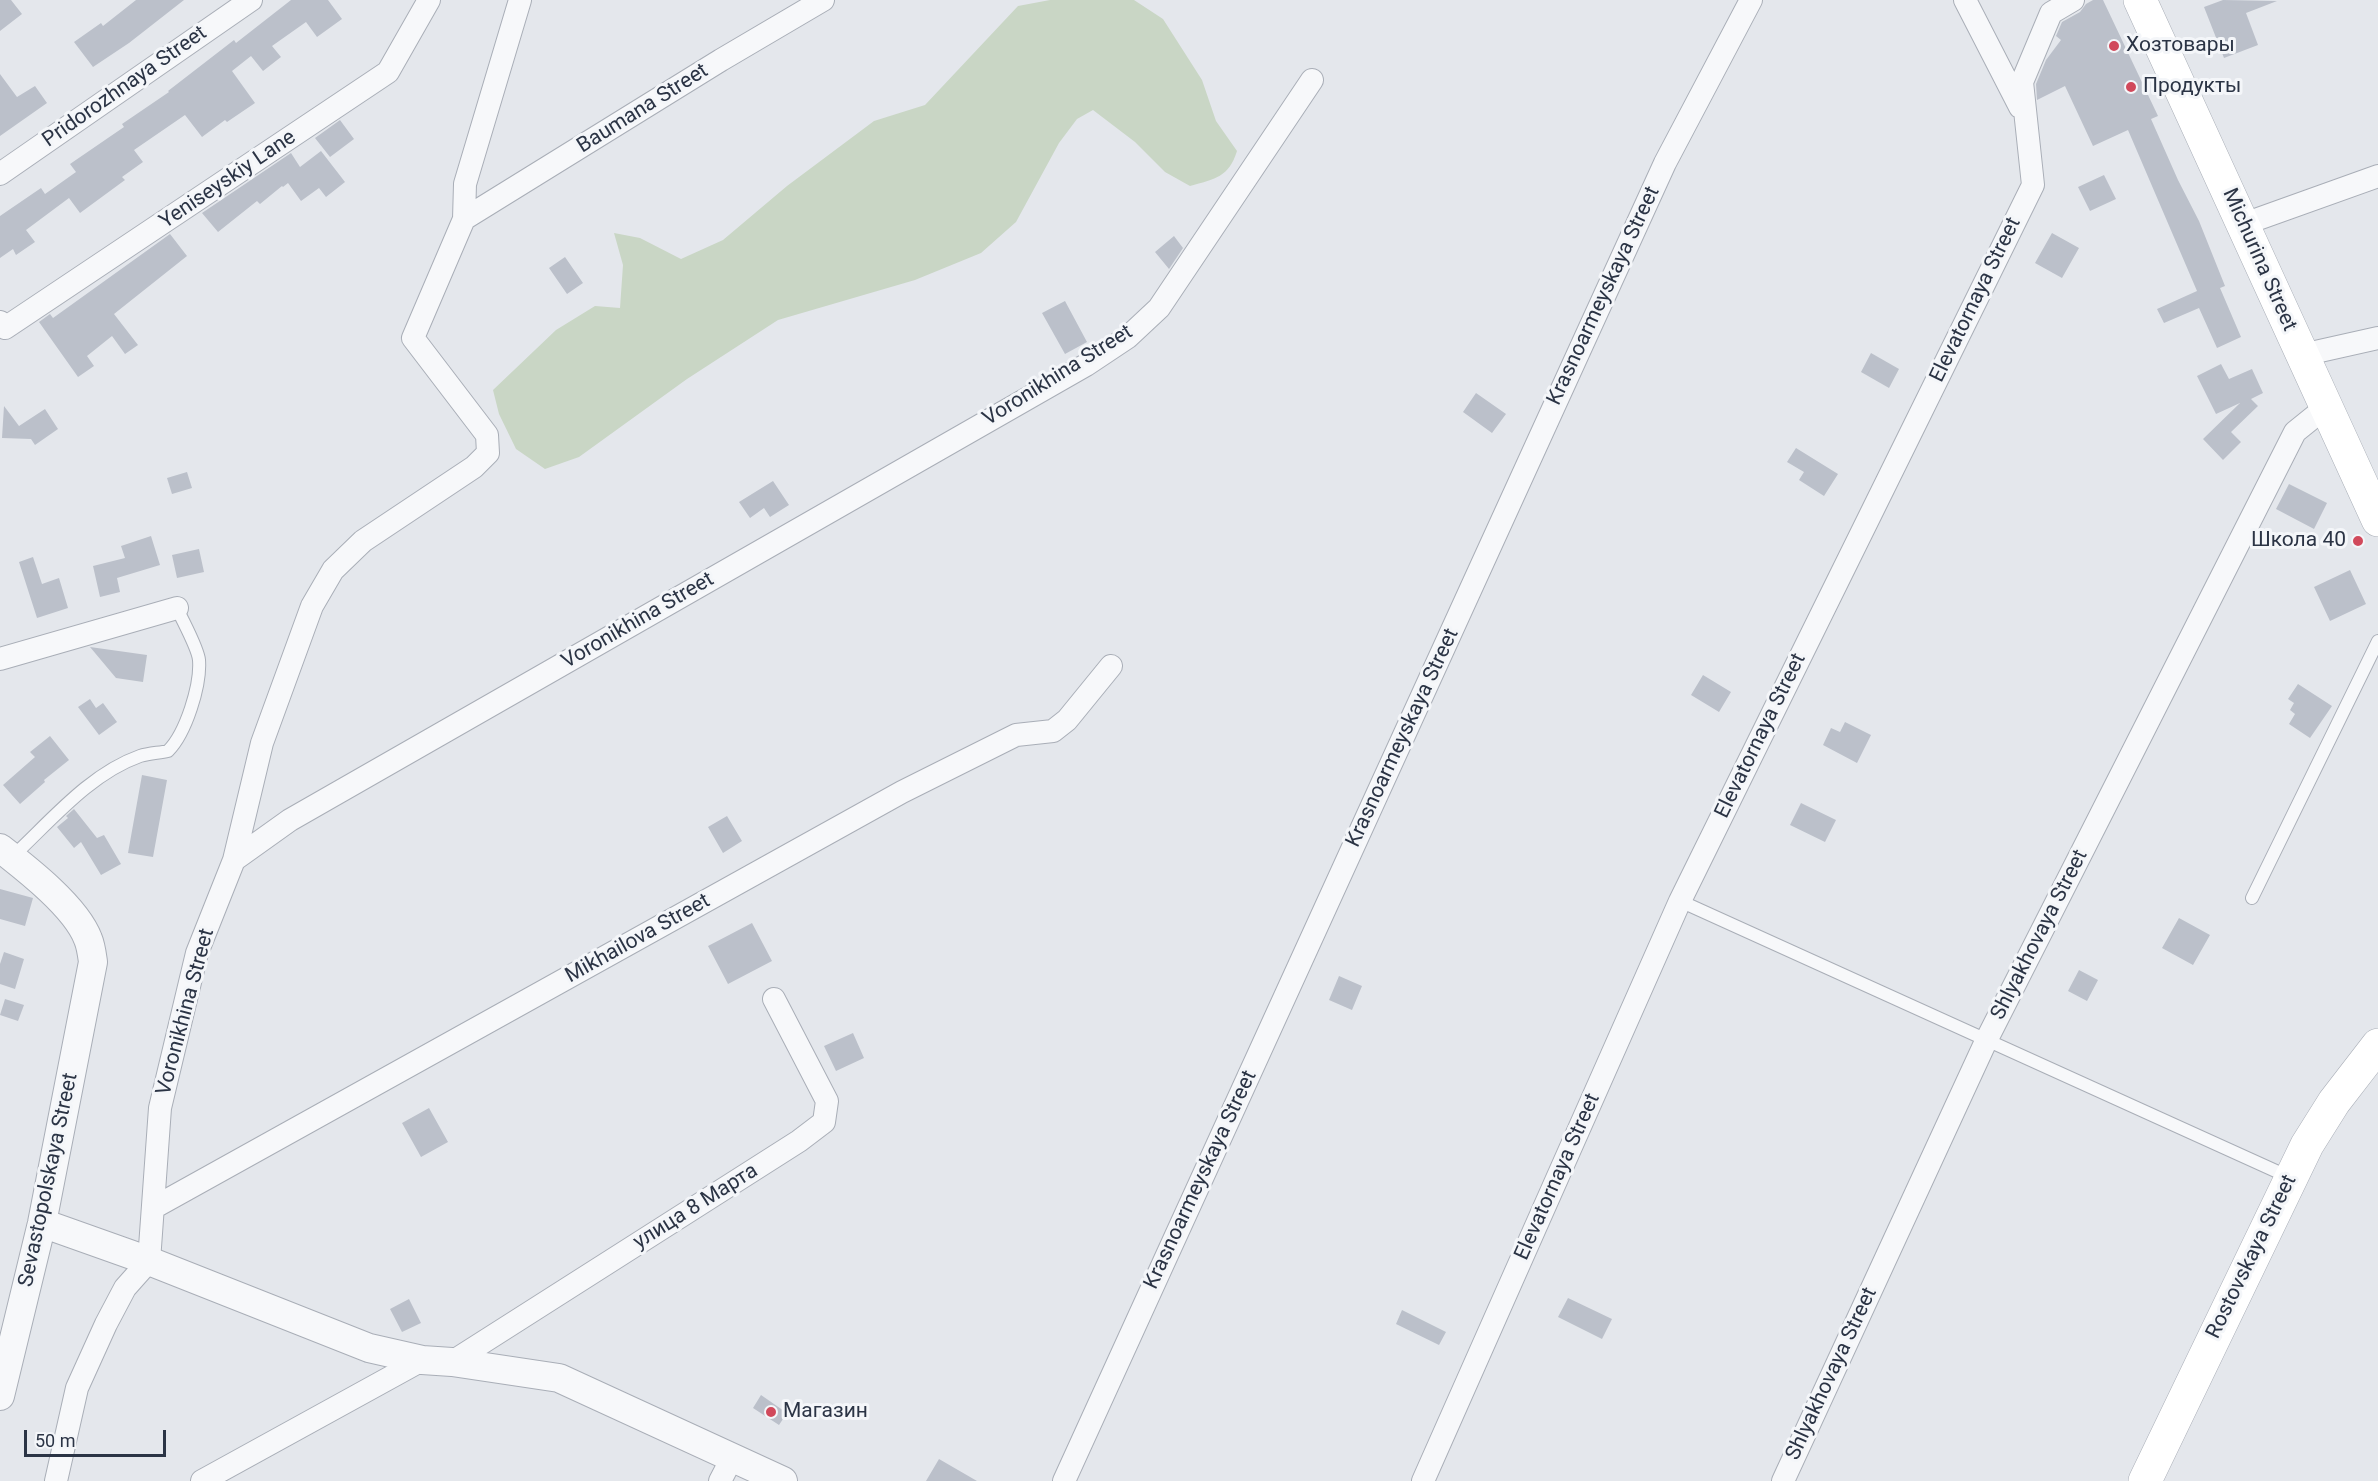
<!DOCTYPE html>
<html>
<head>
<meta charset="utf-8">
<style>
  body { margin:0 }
  #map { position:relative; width:2378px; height:1481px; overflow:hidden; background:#e4e7ec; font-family:Roboto,sans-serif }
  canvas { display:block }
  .scale { position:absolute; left:24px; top:1430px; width:142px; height:27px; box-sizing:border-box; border:3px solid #2b3445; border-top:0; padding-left:8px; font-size:18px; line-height:21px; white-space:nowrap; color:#2b3445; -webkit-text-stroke:4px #f4f6f9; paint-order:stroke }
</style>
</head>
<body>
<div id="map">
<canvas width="2378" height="1481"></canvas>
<div class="scale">50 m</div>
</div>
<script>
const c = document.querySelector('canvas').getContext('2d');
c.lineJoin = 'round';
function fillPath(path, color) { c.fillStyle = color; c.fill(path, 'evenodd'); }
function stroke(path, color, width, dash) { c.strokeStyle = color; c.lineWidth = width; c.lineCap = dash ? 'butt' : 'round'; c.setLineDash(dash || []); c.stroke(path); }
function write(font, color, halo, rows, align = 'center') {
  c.font = font + ' Roboto,sans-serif'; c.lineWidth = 6; c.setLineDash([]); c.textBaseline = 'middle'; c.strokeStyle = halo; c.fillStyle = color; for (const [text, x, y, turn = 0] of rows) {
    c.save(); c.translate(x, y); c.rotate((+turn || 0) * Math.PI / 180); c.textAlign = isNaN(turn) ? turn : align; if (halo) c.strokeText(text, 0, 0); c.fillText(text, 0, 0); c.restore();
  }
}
const green = new Path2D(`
  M1050,0H1134L1163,19L1202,80L1216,121L1237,151C1229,177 1215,179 1190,186L1165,172L1135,142L1093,110L1077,119L1059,143L1016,222L981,253L915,280L778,320L687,379L579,457L545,469L516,449L499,414L493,390L556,330L595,306L620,308L623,265L614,233L640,238L681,259L723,240L787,186L874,121L925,105L1018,6Z`);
const building = new Path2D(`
  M0,0H11L22,14L0,31Z
  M136,0H184L129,43L93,67L74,42L101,23L103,26Z
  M291,0H328L342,19L317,37L306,22L272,46L281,57L263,71L251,56L232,71L255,103L227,122L225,120L202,137L185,115L134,150L143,162L122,177L125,180L80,213L69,198L26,230L35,242L16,255L13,249L0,258V216L41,188L45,194L76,172L70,164L124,127L122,124L169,92L168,91L234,40L236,43Z
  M2093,0H2103L2158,116L2151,119L2178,180L2199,221L2225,286L2220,288L2241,337L2217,348L2199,308L2164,323L2157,309L2197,291L2128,130L2093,146L2065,86L2037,100L2036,84L2046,60L2061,40L2056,36L2062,22L2080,12L2086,4Z
  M2223,0L2277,1L2246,13L2258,45L2224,58L2204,7Z
  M0,74L17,97L35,86L47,103L0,136Z
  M340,120L354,139L330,157L315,138Z
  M321,151L345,182L326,197L319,188L301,201L288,183L283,187L282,186L260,204L257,201L218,232L202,213L291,153L300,167Z
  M2104,175L2116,199L2090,211L2078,187Z
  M2052,233L2079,248L2062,278L2035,263Z
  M170,234L187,256L114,314L138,345L125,354L112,336L87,356L94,366L78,377L39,322L50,314L53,318Z
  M1174,236L1183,248L1169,269L1155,252Z
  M565,257L583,283L567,294L549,268Z
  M1065,301L1087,342L1065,354L1042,313Z
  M1871,353L1899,369L1889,388L1861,372Z
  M2221,364L2229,379L2252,369L2263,393L2251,399L2258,406L2231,432L2241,442L2223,460L2203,439L2240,403L2216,414L2197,376Z
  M1476,393L1506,414L1492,433L1463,412Z
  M4,406L19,426L45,409L58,429L35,445L31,439L2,438Z
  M1796,448L1838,474L1824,496L1799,480L1804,472L1787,462Z
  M187,472L192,488L172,494L167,478Z
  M773,481L789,505L770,517L764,508L750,518L739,502Z
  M2289,484L2327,503L2314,529L2276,509Z
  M151,536L160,565L117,578L120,592L100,597L93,566L125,558L121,546Z
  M199,549L204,572L177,578L172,555Z
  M33,557L42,584L59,578L68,608L37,618L19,562Z
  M2350,570L2366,604L2330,621L2314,587Z
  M90,647L147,655L143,682L116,678Z
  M1703,675L1731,692L1719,712L1691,695Z
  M2298,684L2332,706L2310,738L2289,724L2295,714L2290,710L2294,703L2288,699Z
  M90,699L96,708L103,703L117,722L99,735L78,707Z
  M1845,722L1871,735L1857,763L1823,745L1831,728L1840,732Z
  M50,736L69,760L44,780L45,782L20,804L3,785L35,757L30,752Z
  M142,775L167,780L153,857L128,853Z
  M1801,803L1836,820L1825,842L1790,825Z
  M74,809L97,838L104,835L121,864L101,875L81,842L74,848L57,827L68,818L66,816Z
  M727,816L742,841L723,853L708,827Z
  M0,889L33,898L25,926L0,919Z
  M2179,918L2210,935L2193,965L2162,948Z
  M752,923L772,961L728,984L708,946Z
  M4,952L24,959L15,989L0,984V964Z
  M2079,970L2098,980L2087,1001L2068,991Z
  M1339,976L1362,986L1352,1010L1329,1000Z
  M5,999L24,1005L18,1021L0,1015Z
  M853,1033L864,1058L836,1071L824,1046Z
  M429,1108L448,1142L421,1157L402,1123Z
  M1568,1298L1612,1319L1602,1339L1558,1317Z
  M409,1299L421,1323L402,1332L390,1309Z
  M1402,1310L1446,1332L1439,1345L1396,1324Z
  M761,1395L787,1413L779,1425L753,1408Z
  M939,1459L977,1481H926Z`);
const service = new Path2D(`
  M12,857C50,822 89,774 140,756C149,753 159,753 168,751C186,733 201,685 199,660C198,648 182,620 177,608
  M2252,898L2378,641
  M1680,901L2289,1177`);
const minor = new Path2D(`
  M1965,0L2020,107
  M0,174L251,0
  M464,219L721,60L823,0
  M2244,224L2378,176
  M0,322L5,328L388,72L429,0
  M2302,355L2378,338
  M0,659L177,608
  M234,860L262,743L312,606L333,570L363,541L474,467L488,453L487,435L413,338L464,219L465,184L520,0
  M153,1208L902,792L1016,735L1053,731L1067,720L1111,666
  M452,1362L799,1141L824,1122L827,1101L774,999
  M56,1481L77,1388L106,1324L125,1288L149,1261L160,1108L197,953L234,860L290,820L1086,365L1128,337L1159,308L1312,80
  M202,1481L422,1360
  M720,1481L732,1458
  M1064,1481L1665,163L1751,0
  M1423,1481L1680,901L2033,185L2022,82L2051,13L2073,0
  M1783,1481L1987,1039L2295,432L2326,407`);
const tertiary = new Path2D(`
  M0,848C27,869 76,907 88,939C91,946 92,955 93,962L42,1223L0,1396
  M42,1223L149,1261L369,1348L422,1360L452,1362L559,1378L783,1481`);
const secondary = new Path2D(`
  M2140,0L2378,520
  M2145,1481L2307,1145L2334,1102L2378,1045`);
const markers = [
  [2114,46,6,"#d1495b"],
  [2131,87,6,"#d1495b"],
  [2358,541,6,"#d1495b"],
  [771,1412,6,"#d1495b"]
];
const poiNames = [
  ["Хозтовары",2126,46],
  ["Продукты",2143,87],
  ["Школа 40",2346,541,"right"],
  ["Магазин",783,1412]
];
const streetNames = [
  ["Pridorozhnaya Street",125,87,-35],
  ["Baumana Street",643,109,-32],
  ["Yeniseyskiy Lane",228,180,-34],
  ["Michurina Street",2259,260,66],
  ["Krasnoarmeyskaya Street",1604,296,-65],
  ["Elevatornaya Street",1976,300,-64],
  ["Voronikhina Street",1058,376,-32],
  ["Voronikhina Street",638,621,-30],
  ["Elevatornaya Street",1761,736,-64],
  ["Krasnoarmeyskaya Street",1403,738,-65],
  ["Shlyakhovaya Street",2040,935,-63],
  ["Mikhailova Street",638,939,-29],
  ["Voronikhina Street",186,1012,-75],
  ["Elevatornaya Street",1558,1177,-66],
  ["Sevastopolskaya Street",49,1180,-78],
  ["Krasnoarmeyskaya Street",1201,1180,-65],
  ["улица 8 Марта",696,1207,-32],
  ["Rostovskaya Street",2252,1257,-64],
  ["Shlyakhovaya Street",1832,1374,-65]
];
fillPath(green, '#c9d6c5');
fillPath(building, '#bbc0ca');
stroke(service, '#a9aeb7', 14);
stroke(minor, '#a9aeb7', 24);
stroke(tertiary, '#a9aeb7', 30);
stroke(secondary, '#a9aeb7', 34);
stroke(service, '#f7f8fa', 12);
stroke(minor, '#f7f8fa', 22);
stroke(tertiary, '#f7f8fa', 28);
stroke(secondary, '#fff', 33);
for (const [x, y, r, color] of markers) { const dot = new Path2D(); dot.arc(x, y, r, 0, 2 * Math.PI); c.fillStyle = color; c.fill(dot); stroke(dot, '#f4f6f9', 2); }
write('21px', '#2b3445', '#f4f6f9', poiNames, 'left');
write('21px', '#2b3445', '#f4f6f9', streetNames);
</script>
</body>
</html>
